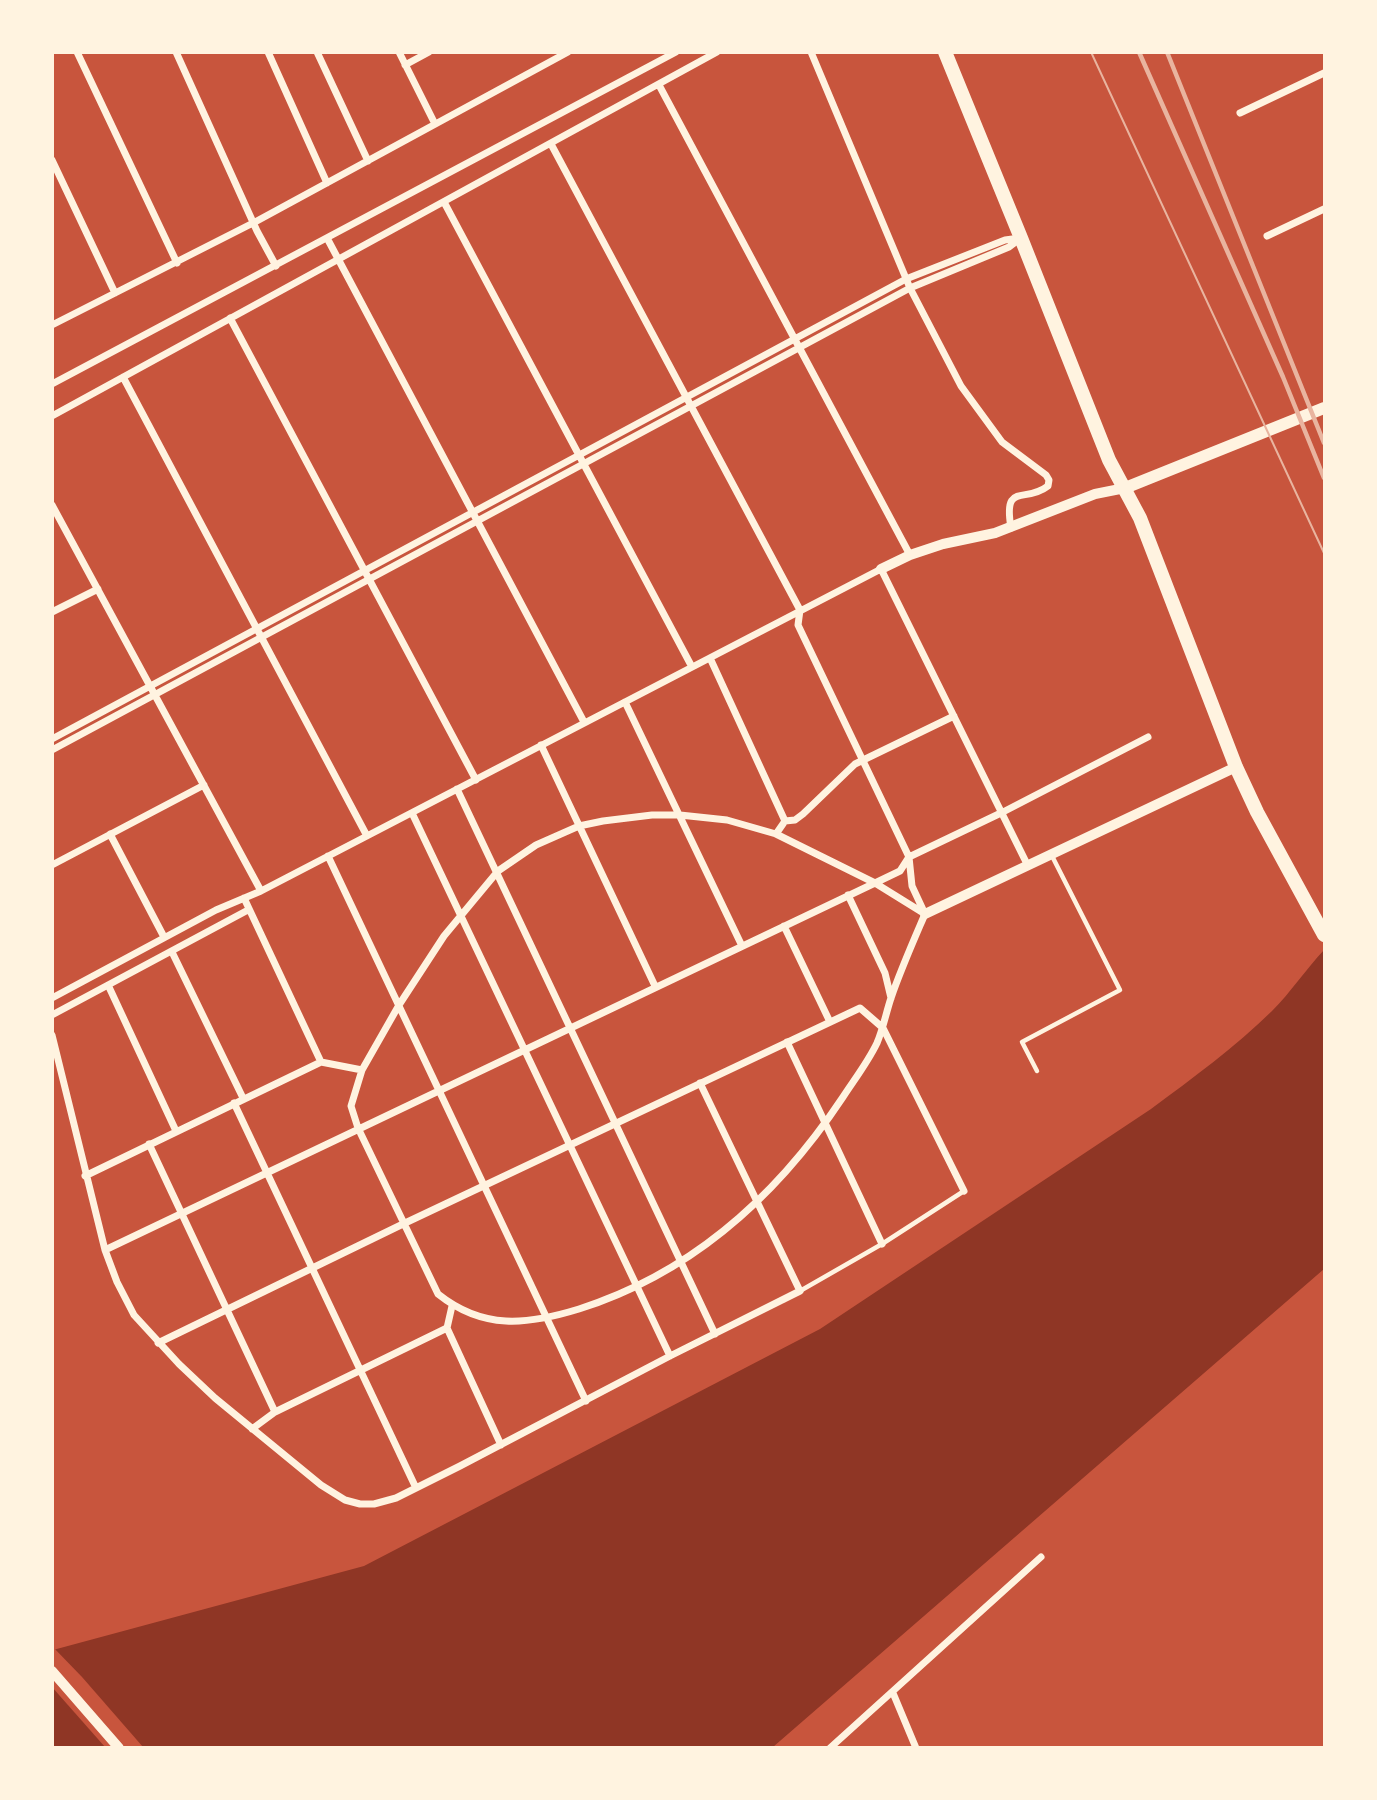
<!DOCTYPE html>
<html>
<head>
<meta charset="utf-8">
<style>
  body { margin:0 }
  #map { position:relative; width:1377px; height:1800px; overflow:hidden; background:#c8553d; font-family:Jost,sans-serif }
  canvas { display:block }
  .frame { position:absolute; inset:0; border:54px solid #fff3e0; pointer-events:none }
</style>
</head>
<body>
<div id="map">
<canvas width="1377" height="1800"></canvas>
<div class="frame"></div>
</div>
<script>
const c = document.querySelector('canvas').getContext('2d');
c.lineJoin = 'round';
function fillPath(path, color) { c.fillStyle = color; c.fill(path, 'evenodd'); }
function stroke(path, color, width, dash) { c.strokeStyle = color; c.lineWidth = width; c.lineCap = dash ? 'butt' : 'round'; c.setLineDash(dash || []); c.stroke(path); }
const water = new Path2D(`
  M1324,950V1269L773,1747L53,1748V1650L364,1566L820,1329L1151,1109C1193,1078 1235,1047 1272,1011C1291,992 1306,969 1324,950Z`);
const pier = new Path2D(`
  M52,1646L82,1677L143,1747H105L52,1687Z`);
const service = new Path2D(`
  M1037,1071L1022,1042L1120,990L1051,854
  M800,1291L882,1244L964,1191`);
const minor = new Path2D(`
  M77,52L177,263
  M176,52L257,231L276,266
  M268,52L327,183
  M317,52L368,161
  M399,52L435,124
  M811,52L910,288L961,386L1002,442L1046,475L1049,480L1048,486C1025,504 1003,481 1011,528
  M405,65L429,52
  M659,85L910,555
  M1240,113L1324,73
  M551,144L800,610L798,625L909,857L912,886L925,914C913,942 901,969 891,998C886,1013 883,1029 877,1043C868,1062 854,1080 843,1097C778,1195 692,1273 579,1309C527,1325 483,1330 438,1294L358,1128L351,1106L362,1070L399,1005L444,936L498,871L536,845L579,826L603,821L652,815H680L727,820L776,834L875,883L925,914
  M52,160L115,293
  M444,202L692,667
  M1267,236L1324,209
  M327,238L584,722
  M230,318L476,780
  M52,325L255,222L568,52
  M123,377L367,836
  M52,384L676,52
  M52,416L717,52
  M52,505L261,891
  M52,612L98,589
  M710,658L785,821
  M625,702L742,946
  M52,739L906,279L1005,240L1020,238
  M541,745L655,986
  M52,750L910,288L1009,247L1021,238
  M457,789L715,1334
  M412,813L670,1356
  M110,834L164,937
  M776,834L785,821L795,820L803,814L855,764L954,716
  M328,856L586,1401
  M52,865L204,785
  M848,895L885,973L891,998
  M244,898L321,1062
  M784,926L830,1022
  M172,952L243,1098
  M109,987L176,1131
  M52,998L216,910L261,891L881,569L1027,864
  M52,1015L248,910
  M52,1035L105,1250L117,1282L134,1315L179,1364L215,1398L321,1485L345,1500L360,1504H374L396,1498L460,1466L670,1356L800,1291L700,1083
  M787,1042L882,1244
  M234,1103L416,1488
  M149,1144L275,1412
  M85,1176L321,1062L362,1070
  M105,1250L875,883L900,871L909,857L1003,812L1148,737
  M447,1328L501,1445
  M158,1343L403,1224L860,1008L883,1028L964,1191
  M252,1429L275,1412L447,1328L452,1306
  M893,1693L916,1748
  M830,1748L1041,1557`);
const tertiary = new Path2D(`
  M881,569L910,555L943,544L995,533L1095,494L1125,488
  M925,914L1236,767
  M52,1671L119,1748`);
const secondary = new Path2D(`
  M1125,488L1324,408`);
const trunk = new Path2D(`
  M945,52L1021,238L1109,460L1140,518L1236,767L1257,812L1324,935`);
const tram = new Path2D(`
  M1091,52L1324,553`);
const rail = new Path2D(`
  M1139,52L1283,377L1324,478
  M1167,52L1324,443`);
fillPath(water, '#8f3625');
fillPath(pier, '#c8553d');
stroke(service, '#fff3e0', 4.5);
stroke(minor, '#fff3e0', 7);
stroke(tertiary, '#fff3e0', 10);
stroke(secondary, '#fff3e0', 12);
stroke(trunk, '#fff3e0', 14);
stroke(tram, '#e9b49f', 2);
stroke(rail, '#e9b49f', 4.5);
</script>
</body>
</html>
